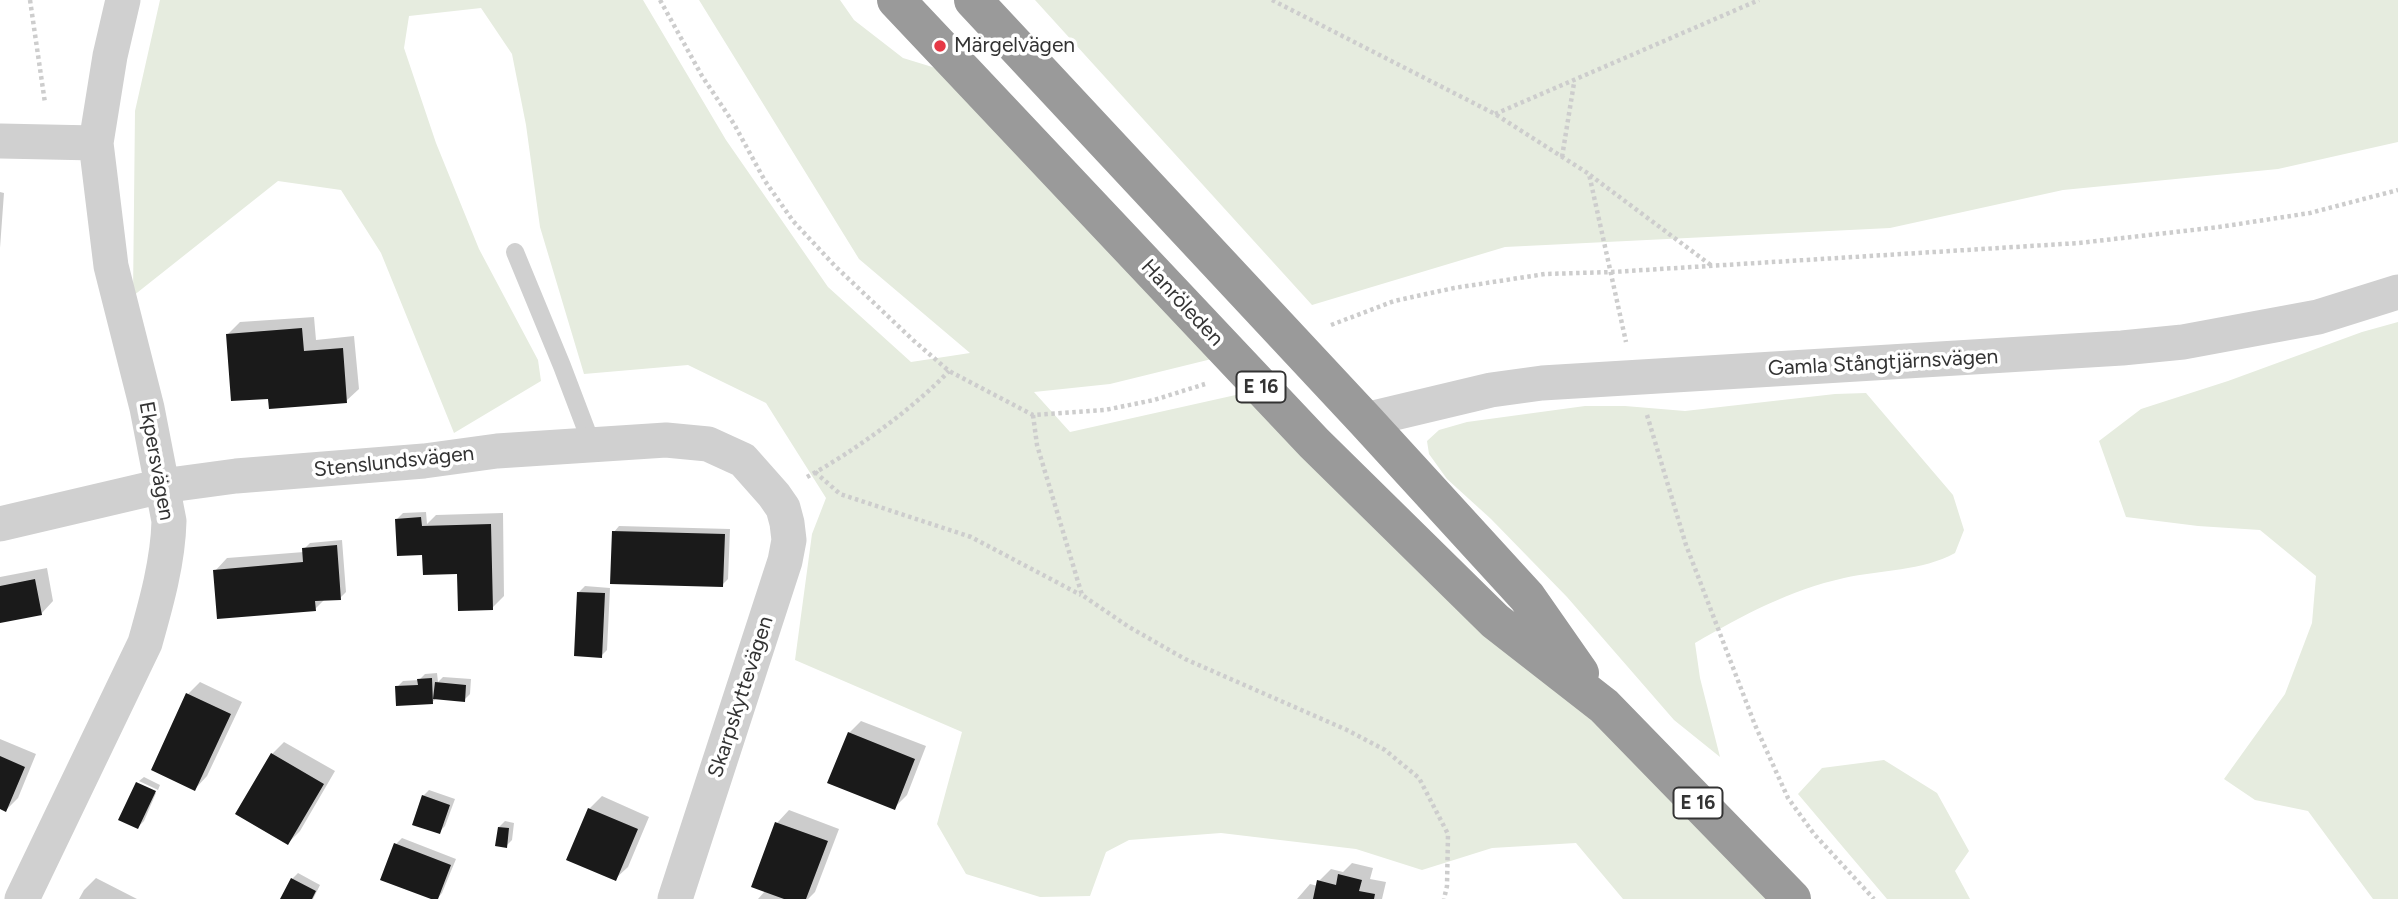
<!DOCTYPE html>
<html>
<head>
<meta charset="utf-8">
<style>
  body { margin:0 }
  canvas { display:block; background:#fff }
</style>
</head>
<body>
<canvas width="2398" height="899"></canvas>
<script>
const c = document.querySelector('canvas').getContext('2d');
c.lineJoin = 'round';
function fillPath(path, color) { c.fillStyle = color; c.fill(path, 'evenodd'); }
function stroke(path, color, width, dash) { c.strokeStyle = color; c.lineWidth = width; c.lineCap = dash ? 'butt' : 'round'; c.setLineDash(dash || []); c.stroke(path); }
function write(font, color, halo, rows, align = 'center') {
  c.font = font + ' Figtree,sans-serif'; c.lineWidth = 7; c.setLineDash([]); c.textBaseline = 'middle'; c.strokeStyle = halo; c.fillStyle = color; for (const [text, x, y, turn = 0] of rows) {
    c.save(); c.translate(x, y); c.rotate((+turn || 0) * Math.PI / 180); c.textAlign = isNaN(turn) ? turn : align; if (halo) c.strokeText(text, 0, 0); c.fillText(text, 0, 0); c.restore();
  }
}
const green = new Path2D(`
  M160,0H643L726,140L828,287L911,362L970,353L859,259L699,0H840L854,20L903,58L968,78L1232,354L1110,384L1034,392L1070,432L1276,386L1771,899H1623L1576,843L1492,848L1422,870L1356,849L1221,833L1129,840L1106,852L1090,896L1040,897L966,874L937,824L962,732L795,660L812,534L826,498L766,403L688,365L584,374L540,227L526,125L512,54L481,8L409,16L404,48L436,143L479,249L538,360L541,381L454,433L381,253L341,190L278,181L133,296L135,111Z
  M1035,0H2398V142L2278,169L2063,190L1890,228L1505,247L1312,305Z
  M2398,322V899H2373L2308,811L2255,800L2224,779L2285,694L2312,623L2316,576L2260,530L2198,526L2126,517L2099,441L2141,409L2228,381L2362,332Z
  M1866,393L1953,495L1964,530L1955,553C1922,571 1881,570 1844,578C1790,590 1743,615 1695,643L1700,678L1720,757L1674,720L1567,597L1491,519L1447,479L1429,454L1427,441L1439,430L1467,422L1585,406H1625L1685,411L1835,394Z
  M1884,760L1937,793L1969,851L1955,871L1970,899H1887L1798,794L1822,768Z`);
const shadow = new Path2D(`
  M0,192L4,193L0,248Z
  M314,317L316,340L354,336L359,389L346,401L270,397L227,335L240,322Z
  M426,512L427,524L436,515L503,513L504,596L492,608L459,572L424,551L397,519L403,513Z
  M619,526L730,529L728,579L722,585L614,532Z
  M342,540L346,592L340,598L325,599L315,609L215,571L227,558L304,552V549L310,543Z
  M47,568L53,601L41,614L0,621V577Z
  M585,586L610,588L607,650L601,656L579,592Z
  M437,673L438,682L443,677L471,679L470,694L464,700L437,698L432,702L397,687L403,681L419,680L425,674Z
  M200,682L242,702L207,776L195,789L188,694Z
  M861,721L926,746L907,795L894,808L849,733Z
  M0,739L36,754L18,798L6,810L0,807Z
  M284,742L335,771L300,831L288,843L272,754Z
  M144,777L160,785L158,790L139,781Z
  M137,784L156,793L144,821L138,827Z
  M429,790L455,799L445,826L439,832L423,796Z
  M602,796L649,817L628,867L615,879L589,809Z
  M789,810L839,829L815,892L808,899H758L766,890L753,886L777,823Z
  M505,821L514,823L512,840L506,846L499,827Z
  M402,838L456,859L442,893L437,899L396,844Z
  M1352,863L1373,868L1370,879L1386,882L1382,899H1297L1310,884L1318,886L1319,881L1331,869L1343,872Z
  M298,873L320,885L313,899H282L292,879Z
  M96,878L137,899H79L84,890Z`);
const building = new Path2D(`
  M302,328L304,351L343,348L347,403L269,409L268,399L231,401L226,334Z
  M421,517L422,526L491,524L493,610L458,611L457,574L423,575L422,555L397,556L395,519Z
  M612,531L725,534L723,587L610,584Z
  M337,545L341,600L315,601L316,611L217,619L213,570L303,562L302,548Z
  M35,579L42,615L0,623V586Z
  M577,592L605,593L602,658L574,656Z
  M432,678L433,704L396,706L395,686L418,685L417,679Z
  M435,682L466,685L465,702L433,699Z
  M186,693L231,714L195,791L151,770Z
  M848,732L915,759L895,810L827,783Z
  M271,753L324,784L288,845L235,814Z
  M0,756L25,767L6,812L0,809Z
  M136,782L156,791L138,829L118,820Z
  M422,795L450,805L440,834L412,825Z
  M588,808L638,829L616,881L566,860Z
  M775,822L828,841L806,899H784L751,887Z
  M498,827L509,828L507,848L495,846Z
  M394,843L451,865L438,899H431L380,880Z
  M1338,874L1362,880L1359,891L1375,894L1374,899H1313L1317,880L1336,885Z
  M291,878L316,891L312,899H280Z`);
const path = new Path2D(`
  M30,0L45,103
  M660,0L702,76L734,124L765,181L793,221L835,266L913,340L949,371L1033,415L1105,410L1154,400L1205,384
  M1272,0L1495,114L1589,174L1626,342
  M1495,114L1759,0
  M1562,157L1574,83
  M1590,175L1712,266
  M1331,325L1394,301L1454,288L1545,274L1612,272L2079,243L2219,227L2310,213L2398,190
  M1033,415L1037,445L1082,595L1129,627L1185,659L1347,730L1385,750L1419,778L1448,834L1447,886L1444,899
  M1647,415L1686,545L1755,725L1788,798L1814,834L1874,899
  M815,472L840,494L971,537L1081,595
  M807,477C853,452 913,409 949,371`);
const lane = new Path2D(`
  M515,252L562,366L592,445`);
const street = new Path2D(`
  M0,141L96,143
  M1365,420L1491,390L1542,383L2122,348L2183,342L2318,317L2398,292
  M0,524L162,486L236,476L424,461L497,451L666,440L708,444L743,460L774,495L783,508L787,523L789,540L785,561L675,899
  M22,899L145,643C156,604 168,562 169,521L147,408L111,266L96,143L110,56L123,0`);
const highway = new Path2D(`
  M896,0L1314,443L1495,621L1604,706L1792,899
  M973,0L1365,420L1527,597L1580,673`);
const markers = [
  [940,46,7,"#e63946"]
];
const shields = [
  [1261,387,49],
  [1698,803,49]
];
const shieldNames = [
  ["E 16",1261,387],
  ["E 16",1698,803]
];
const poiNames = [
  ["Märgelvägen",954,46]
];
const streetNames = [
  ["Hanröleden",1182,303,47],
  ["Gamla Stångtjärnsvägen",1883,363,-3],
  ["Ekpersvägen",156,461,80],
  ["Stenslundsvägen",394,462,-6],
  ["Skarpskyttevägen",741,697,-72]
];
fillPath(green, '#e6ecdf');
fillPath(shadow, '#0003');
fillPath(building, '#1a1a1a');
stroke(path, '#cdcdcd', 4.5, [3.5, 3.5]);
stroke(lane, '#d0d0d0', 18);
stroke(street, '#d0d0d0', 35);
stroke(highway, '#9a9a9a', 38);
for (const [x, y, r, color] of markers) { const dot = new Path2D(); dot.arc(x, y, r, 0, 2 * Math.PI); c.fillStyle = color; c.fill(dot); stroke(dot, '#fff', 2.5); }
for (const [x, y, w] of shields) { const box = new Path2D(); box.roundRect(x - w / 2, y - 15.5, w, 31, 5); c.fillStyle = '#fff'; c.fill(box); stroke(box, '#333', 2); }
write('bold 19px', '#333', null, shieldNames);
write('21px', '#333', '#fff', poiNames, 'left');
write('21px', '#333', '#fff', streetNames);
</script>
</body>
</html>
